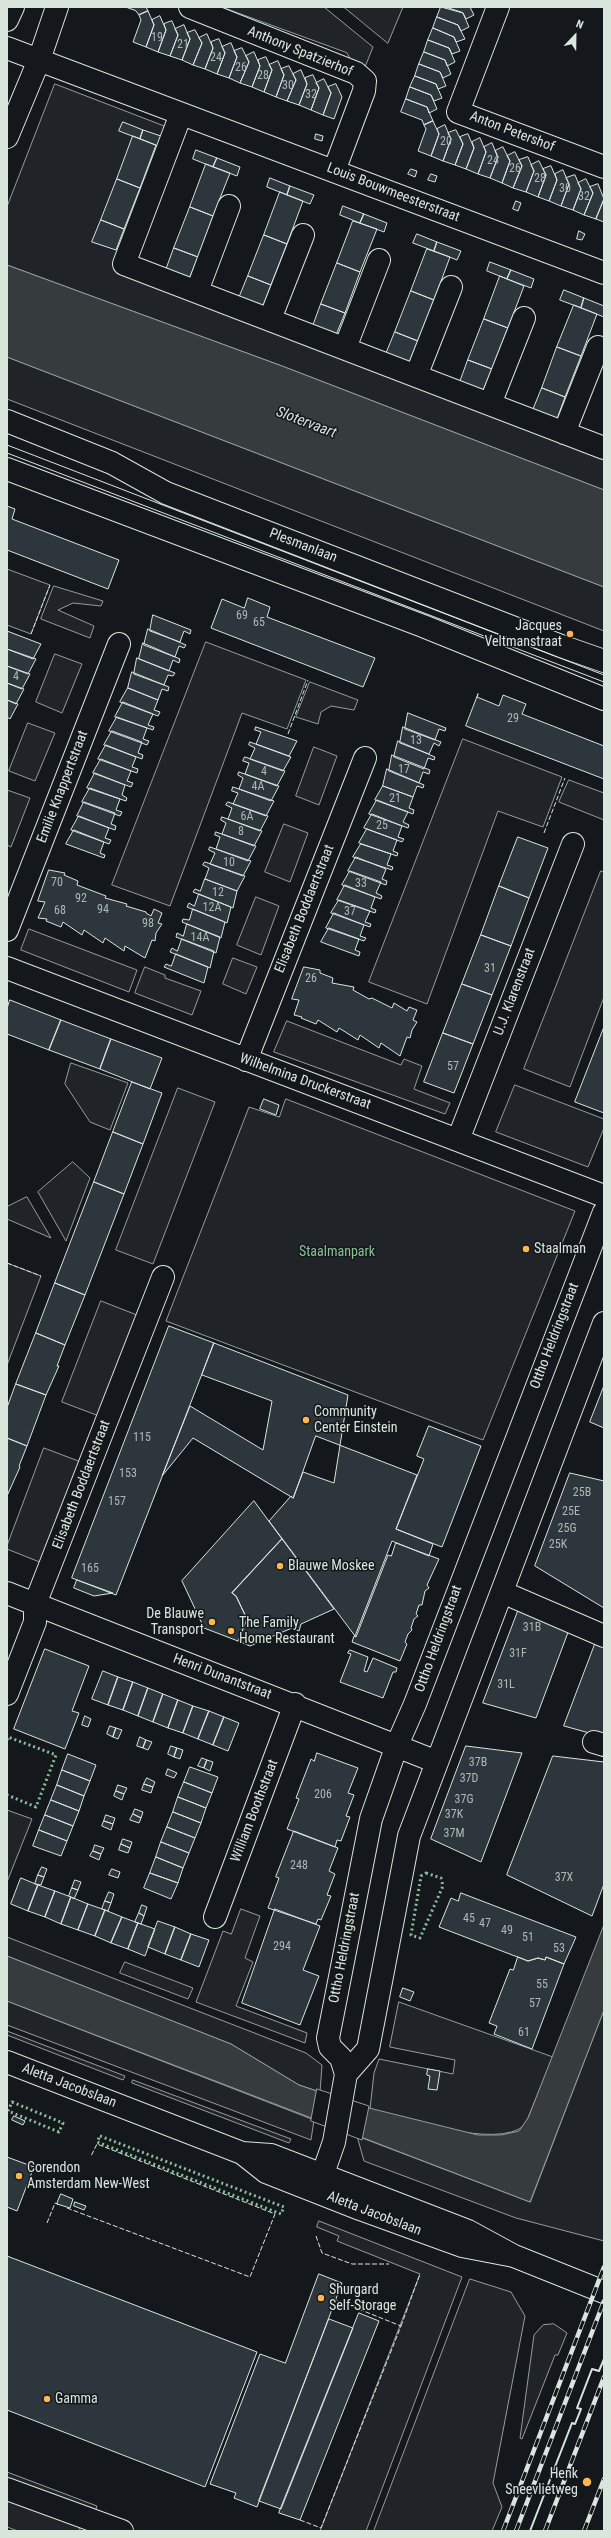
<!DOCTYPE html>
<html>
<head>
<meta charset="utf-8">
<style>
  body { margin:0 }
  #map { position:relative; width:611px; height:2538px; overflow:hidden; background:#14181c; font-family:"Roboto Condensed",sans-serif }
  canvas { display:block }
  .frame { position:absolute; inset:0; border:8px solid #d8e6dc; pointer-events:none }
  .north { position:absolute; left:555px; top:16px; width:40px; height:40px; -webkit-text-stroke:3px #14181c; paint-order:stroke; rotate:22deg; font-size:11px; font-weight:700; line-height:16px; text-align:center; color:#d8e6dc }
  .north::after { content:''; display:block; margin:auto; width:14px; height:18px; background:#d8e6dc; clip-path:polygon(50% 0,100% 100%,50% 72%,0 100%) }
</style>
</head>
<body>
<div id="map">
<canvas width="611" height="2538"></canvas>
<div class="frame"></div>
<div class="north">N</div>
</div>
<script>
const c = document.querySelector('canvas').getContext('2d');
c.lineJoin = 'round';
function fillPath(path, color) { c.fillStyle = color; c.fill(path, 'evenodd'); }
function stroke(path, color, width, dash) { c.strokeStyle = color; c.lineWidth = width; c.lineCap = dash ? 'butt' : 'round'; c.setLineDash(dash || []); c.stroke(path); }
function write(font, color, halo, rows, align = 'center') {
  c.font = font + ' "Roboto Condensed",sans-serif'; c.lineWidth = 3; c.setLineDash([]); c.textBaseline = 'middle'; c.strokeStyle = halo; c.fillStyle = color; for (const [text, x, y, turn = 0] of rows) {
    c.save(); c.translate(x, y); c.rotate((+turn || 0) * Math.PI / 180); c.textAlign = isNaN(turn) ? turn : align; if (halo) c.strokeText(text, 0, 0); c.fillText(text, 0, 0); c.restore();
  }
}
const green = new Path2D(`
  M222,7H324L373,47L365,67L352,62L347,53Z
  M344,7H403L388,43Z
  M55,84L172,129L117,270L604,460V490L282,366L7,265V207Z
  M7,357L604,587V631L7,399Z
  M7,569L50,585L31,634L7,625Z
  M54,586L103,601L101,606L73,603L58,610L94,626L90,638L41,619Z
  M206,642L306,680L287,729L242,713L170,906L112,885Z
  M55,654L82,664L62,713L36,702Z
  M310,682L358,700L354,710L331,706L321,712L318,724L296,717Z
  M28,723L55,733L35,781L9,771Z
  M463,739L562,777L543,827L498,811L427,1004L369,982Z
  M314,747L337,756L319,805L296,796Z
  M569,780L604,793V820L559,802Z
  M7,790L30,798L11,847L7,845Z
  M284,824L308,833L290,882L265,872Z
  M601,871L604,872V997L570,1087L524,1069Z
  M256,897L279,906L261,955L237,945Z
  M29,929L137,970L129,992L21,950Z
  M233,958L257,967L246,994L223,984Z
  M145,967L165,975V978L201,991L192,1015L135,993Z
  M287,1021L401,1065L404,1059L422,1066L414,1089L450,1103L445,1114L274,1052Z
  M71,1063L128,1083L110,1130L90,1122L65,1084Z
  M515,1085L604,1119V1128L588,1167L496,1132Z
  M178,1088L215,1102L153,1264L116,1250Z
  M286,1099L575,1211L483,1440L166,1321L249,1107L279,1117Z
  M73,1162L90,1178L66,1241L38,1192Z
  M27,1197L51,1238L7,1219V1207Z
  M7,1263L41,1276L7,1365Z
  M101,1301L137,1315L99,1416L62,1402Z
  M44,1448L81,1462L42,1563L7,1549V1546Z
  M7,1810L32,1819L7,1882Z
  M241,1909L260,1916L245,1958L253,1962L236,2006L307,2033L305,2043L196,2002L223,1931L231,1934Z
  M7,1937L306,2053L322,2065L320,2092L299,2085L231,2044L7,1956Z
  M125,1962L193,1988L188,1999L120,1973Z
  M7,2001L314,2120L311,2140L7,2025Z
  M399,2002L553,2057L525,2125C497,2150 405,2118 370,2109L374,2073L379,2059L453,2074L455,2060L390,2047Z
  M604,2010V2241L516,2218L364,2161L357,2136L530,2202Z
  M7,2031L125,2076L123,2080L7,2035Z
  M133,2080L291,2139L289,2143L132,2083Z
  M319,2221L462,2277L366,2531H320L420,2274L337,2241L339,2236L317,2227Z
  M470,2279L511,2292L525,2316L493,2483L502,2507L492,2531H374Z
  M554,2324L567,2333L558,2355H555L522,2439L520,2438L534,2335L543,2325Z
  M7,2472L97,2506L94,2515L7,2483Z
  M7,2498L74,2521L81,2531H18L7,2527Z`);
const water = new Path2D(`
  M7,265L282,366L604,490V587L7,357Z
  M604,1925V2010L530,2202L7,2001V1956L231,2044L299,2085L361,2106L478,2135H501L519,2131L528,2118Z`);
const pier = new Path2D(`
  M317,2089L369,2106L362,2140L311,2121Z`);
const building = new Path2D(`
  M126,7H146L148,11L139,15L136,11Z
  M441,7L463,13L469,27L461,31L458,25L437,17Z
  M446,7H470L474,15L466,19L463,13Z
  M148,11L154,25L146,47L133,42L141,20L139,15Z
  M160,16L166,30L158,52L146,47L154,25L152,20Z
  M437,17L458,25L465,39L456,42L454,37L433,28Z
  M172,21L178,35L170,56L158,52L166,30L164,24Z
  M184,25L190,39L182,60L170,56L178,35L175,29Z
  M433,28L454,37L460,51L452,54L449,48L428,40Z
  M195,30L202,43L193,65L182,60L190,39L187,33Z
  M207,34L213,48L205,69L193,65L202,43L199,38Z
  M219,39L225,53L217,74L205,69L213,48L211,42Z
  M428,40L449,48L455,62L447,66L445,60L424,52Z
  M231,43L237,57L229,78L217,74L225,53L222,47Z
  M242,48L249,62L240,83L229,78L237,57L234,51Z
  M254,52L260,66L252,87L240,83L249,62L246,56Z
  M424,52L445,60L451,74L443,78L440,72L419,64Z
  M266,57L272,70L264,92L252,87L260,66L258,60Z
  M278,61L284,75L276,97L264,92L272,70L269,65Z
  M419,64L440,72L446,86L438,89L436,84L415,76Z
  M289,66L296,80L287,101L276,97L284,75L281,69Z
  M301,70L307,84L299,105L287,101L296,80L293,74Z
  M313,75L319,88L311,110L299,105L307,84L305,78Z
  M415,76L436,84L442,98L434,101L431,95L410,87Z
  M324,79L331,93L323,115L311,110L319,88L316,83Z
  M336,84L342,97L334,119L323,115L331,93L328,87Z
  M410,87L431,95L437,109L429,113L427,107L406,99Z
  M406,99L427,107L433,121L424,125L422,120L401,112Z
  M433,121L439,134L431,156L418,151L426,129L424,125Z
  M123,122L143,130L140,139L119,131Z
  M445,125L451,139L443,161L431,156L439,134L437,129Z
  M143,130L167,138L163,148L140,139Z
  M456,130L463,144L455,165L443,161L451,139L448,133Z
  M316,134L323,136L322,141L315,139Z
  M468,134L474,148L466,169L455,165L463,144L460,137Z
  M133,136L156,145L140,188L117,179Z
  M480,138L486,152L478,174L466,169L474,148L472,142Z
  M492,143L498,157L490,178L478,174L486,152L484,147Z
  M503,147L510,161L502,183L490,178L498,157L495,151Z
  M196,150L217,158L213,167L193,159Z
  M515,152L522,166L513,188L502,183L510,161L507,156Z
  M528,157L534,171L526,192L513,188L522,166L519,160Z
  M217,158L240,167L237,176L213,167Z
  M539,161L546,175L538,197L526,192L534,171L531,165Z
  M206,164L230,173L213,216L190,207Z
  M551,166L557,180L549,201L538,197L546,175L543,169Z
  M411,169L417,171L415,177L408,174Z
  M563,170L569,184L561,206L549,201L557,180L555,174Z
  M431,174L437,176L435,182L428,180Z
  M575,175L581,189L573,210L561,206L569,184L566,178Z
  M270,178L290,186L287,195L267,187Z
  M117,179L140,188L124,229L101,220Z
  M586,179L593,193L584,215L573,210L581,189L578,183Z
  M598,184L604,199L596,219L584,215L593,193L590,187Z
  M290,186L314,195L310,204L287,195Z
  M280,192L303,201L287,244L264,235Z
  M604,199V222L596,219Z
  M516,201L521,203L518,211L513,209Z
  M343,206L364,214L360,223L340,215Z
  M190,207L213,216L198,257L174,248Z
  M364,214L387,223L384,232L360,223Z
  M101,220L124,229L116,250L92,242Z
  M353,221L377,229L360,272L337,263Z
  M579,231L585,234L582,240L577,239Z
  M417,234L437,242L434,251L413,243Z
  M264,235L287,244L271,285L248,276Z
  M437,242L461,251L457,260L434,251Z
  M174,248L198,257L189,279L166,270Z
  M427,249L450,257L434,300L411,291Z
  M490,262L511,270L507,279L487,271Z
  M337,263L360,272L345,313L321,304Z
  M511,270L534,279L531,288L507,279Z
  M248,276L271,285L263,307L239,298Z
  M500,276L524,286L508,328L484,319Z
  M564,290L584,298L581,308L560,300Z
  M411,291L434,300L418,341L395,332Z
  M584,298L604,306V317L581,308Z
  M321,304L345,313L336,335L313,326Z
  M574,305L597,314L581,356L557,347Z
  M484,319L508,328L492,369L468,360Z
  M395,332L418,341L410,363L386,354Z
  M557,347L581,356L565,397L542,388Z
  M468,360L492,369L483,391L460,382Z
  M542,388L565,397L557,419L533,410Z
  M7,506L15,509L12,519L119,560L108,589L7,550Z
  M248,598L270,607L267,617L375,658L363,687L211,628L222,599L244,608Z
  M153,615L191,630L190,634L184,631L180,642L150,631Z
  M148,629L186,645L184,648L179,646L175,657L144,645Z
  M7,631L41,644L33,659L7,649Z
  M143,643L180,659L179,663L173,660L169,671L139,659Z
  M7,649L36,659L28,674L7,666Z
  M137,658L175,673L173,676L168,675L164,685L134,674Z
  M7,666L30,674L22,689L7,683Z
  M132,672L169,687L168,691L162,689L158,700L128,688Z
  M7,683L24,689L16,704L7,700Z
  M128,688L158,700L154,710L160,712L158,716L120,702Z
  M478,694L477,697L499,706L503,695L526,704L522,714L604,746V779L466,726Z
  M7,700L18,704L10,719L7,717Z
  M123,702L153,714L148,725L154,727L153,730L115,717Z
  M408,713L446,728L445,731L439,729L435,740L405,729Z
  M117,717L147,728L143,739L149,741L147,745L109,731Z
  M256,727L297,741L289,756L256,744L261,732L255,730Z
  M403,727L441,742L439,746L434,743L429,754L400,743Z
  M112,731L142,742L138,753L143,755L142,759L104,745Z
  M398,741L435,757L434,760L428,758L424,769L394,757Z
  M250,742L291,757L283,771L250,759L255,748L249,745Z
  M106,745L136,757L132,767L138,769L137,773L98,759Z
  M392,755L430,770L429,774L423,772L419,783L389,771Z
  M245,757L285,771L277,786L245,774L249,763L243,761Z
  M101,759L131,771L127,781L133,783L131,787L93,773Z
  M387,769L424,785L423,788L417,786L413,797L383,786Z
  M239,772L279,786L271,801L239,789L243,778L238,775Z
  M95,773L125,785L122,795L127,798L126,801L87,788Z
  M383,786L413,797L409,808L414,810L413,814L375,800Z
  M233,787L274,801L266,816L233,804L238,793L232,791Z
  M90,788L120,799L116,810L122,812L120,816L82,802Z
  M377,800L408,812L403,822L409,825L408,828L369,814Z
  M84,802L115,813L111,824L116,826L115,830L77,816Z
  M228,802L268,816L260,831L228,819L232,808L226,805Z
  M372,814L402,826L398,837L404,839L402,842L364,828Z
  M79,816L109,828L105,838L111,840L109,844L71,830Z
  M222,817L262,831L254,846L222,834L226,823L221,820Z
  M367,829L397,840L393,851L398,853L397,856L359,843Z
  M74,830L104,842L100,853L105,855L104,858L66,844Z
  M216,832L256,846L248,861L216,849L220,837L215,835Z
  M518,837L548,848L529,898L499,886Z
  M361,844L391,854L387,865L393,867L392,870L353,857Z
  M210,847L251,861L243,876L210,864L215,853L209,850Z
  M356,857L386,869L382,879L387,881L386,885L348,871Z
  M205,862L245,876L237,891L205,879L209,868L203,865Z
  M49,870L65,873L64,875L78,881L77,885L106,896L105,898L127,904L126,906L146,912V913L151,916L154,909L162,913L158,923L162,924L156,933L155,941L152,940L145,958L125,946L124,951L105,938L103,943L84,930L82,935L63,922L61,927L46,921L47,919L38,918L45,902L38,901Z
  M350,871L381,882L376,893L382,896L381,899L342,885Z
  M205,879L237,891L233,908L193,892L195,889L200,891Z
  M345,885L375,897L371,908L376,910L375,913L337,900Z
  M499,886L529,898L511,946L481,935Z
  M199,894L231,907L227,923L187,907L189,903L194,906Z
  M339,900L370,911L365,922L371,924L370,927L331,913Z
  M193,909L225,922L221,938L182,922L183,919L189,920Z
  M334,913L364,925L360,936L366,938L364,941L326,928Z
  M187,924L220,937L216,953L176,937L177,933L183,936Z
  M329,928L359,939L355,950L360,952L359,956L321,942Z
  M481,935L511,946L492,995L462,984Z
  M182,939L214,951L210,968L170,952L172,948L177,951Z
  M176,954L208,967L204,983L164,967L166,964L171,966Z
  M304,967L320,970V973L333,978L332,983L354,987L353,990L369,999L372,998L392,1008L394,1003L407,1011L409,1007L417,1010L413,1020L417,1022L412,1030L410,1038L407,1037L400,1056L381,1043L379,1048L360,1035L358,1040L339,1028L337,1032L318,1020L316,1024L301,1018L302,1017L294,1015L299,1000L292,999Z
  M462,984L492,995L473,1044L443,1033Z
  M10,1000L61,1020L49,1050L7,1034V1009Z
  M61,1020L111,1039L100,1069L49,1050Z
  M604,1027V1113L575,1102Z
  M443,1033L473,1044L454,1093L424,1082Z
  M111,1039L162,1058L150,1089L100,1069Z
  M132,1082L162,1093L143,1144L113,1132Z
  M264,1099L279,1105L276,1115L260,1109Z
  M113,1132L143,1144L124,1194L94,1182Z
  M94,1182L124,1194L85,1295L55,1283Z
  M55,1283L85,1295L65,1345L36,1333Z
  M169,1326L214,1343L116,1595L72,1578Z
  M36,1333L65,1345L57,1366H59L46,1395L16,1384Z
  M214,1343L348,1395L334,1483L303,1472L293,1498L193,1438L162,1476L190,1406L263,1450L272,1401L202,1375Z
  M16,1384L46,1395L27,1446L7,1438V1408Z
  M604,1386V1428L590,1422Z
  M429,1426L481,1446L442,1547L396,1529L424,1459L417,1456Z
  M316,1436L417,1475L396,1529L433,1544L429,1556L392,1541L355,1636L269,1521L291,1496L293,1498Z
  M7,1438L27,1446L19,1466L20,1467L7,1496Z
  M570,1473L604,1481V1608L535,1566Z
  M254,1501L282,1539L232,1593L236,1596L247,1619L238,1641L204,1628L182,1581Z
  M282,1539L334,1609L301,1624L299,1631L292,1628L250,1646L238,1641L247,1619L236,1596L232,1593Z
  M396,1543L439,1559L427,1585L429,1588L425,1591L422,1605H419L416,1614L418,1616L414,1619L411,1628L412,1630L408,1634L405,1642L407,1644L400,1661L352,1642L354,1636L356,1637L388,1555L391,1556Z
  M77,1580L113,1593L94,1596L74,1588Z
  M520,1606L570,1627L536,1718L483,1703Z
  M597,1639L604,1642V1737L564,1726Z
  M45,1649L89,1666L72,1711L79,1713L65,1749L14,1729Z
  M350,1650L368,1657L364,1671L367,1672L373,1658L397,1668L396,1672H393L383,1698L340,1682L351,1654L348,1653Z
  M103,1671L118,1677L108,1705L92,1699Z
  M118,1677L133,1682L123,1710L108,1705Z
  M133,1682L148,1688L138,1716L123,1710Z
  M148,1688L163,1694L153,1722L138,1716Z
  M163,1694L178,1700L168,1728L153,1722Z
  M178,1700L193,1706L183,1733L168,1728Z
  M193,1706L209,1711L198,1739L183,1733Z
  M209,1711L224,1717L213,1745L198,1739Z
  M85,1716L91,1719L88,1727L82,1725Z
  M224,1717L239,1723L228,1751L213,1745Z
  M110,1726L116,1728L113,1737L107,1734Z
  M116,1728L122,1730L118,1739L113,1737Z
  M140,1737L146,1740L143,1748L137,1746Z
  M146,1740L152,1742L148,1750L143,1748Z
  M171,1746L177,1748L174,1757L168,1754Z
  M466,1746L522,1753L481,1862L431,1839Z
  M177,1748L183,1750L180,1759L174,1757Z
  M317,1753L358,1768L348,1793L354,1795L346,1816L350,1817L341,1841L337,1840L335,1847L287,1829L299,1799L296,1798L299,1790L311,1759L314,1761Z
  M68,1754L96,1765L90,1781L62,1770Z
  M553,1756L604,1762V1884L592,1916L507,1875Z
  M202,1758L207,1760L204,1768L198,1766Z
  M207,1760L213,1762L210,1771L204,1768Z
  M190,1767L218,1777L212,1793L184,1782Z
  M168,1769L177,1773L174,1778L166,1775Z
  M62,1770L90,1781L84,1796L57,1785Z
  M147,1778L155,1782L153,1787L144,1784Z
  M184,1782L212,1793L206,1808L178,1797Z
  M144,1784L153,1787L151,1793L142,1790Z
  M57,1785L84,1796L79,1811L51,1800Z
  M118,1785L127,1788L124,1794L116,1791Z
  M116,1791L124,1794L122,1800L114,1796Z
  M178,1797L206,1808L201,1823L173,1812Z
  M51,1800L79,1811L73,1826L45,1815Z
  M135,1809L143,1812L141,1818L133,1814Z
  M173,1812L201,1823L195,1838L167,1827Z
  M133,1814L141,1818L139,1823L130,1820Z
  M45,1815L73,1826L67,1841L39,1830Z
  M106,1815L115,1818L113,1824L104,1821Z
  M104,1821L113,1824L111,1830L102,1826Z
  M167,1827L195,1838L189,1853L161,1842Z
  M39,1830L67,1841L61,1856L33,1846Z
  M294,1831L338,1848L329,1871L335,1874L327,1895L331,1896L321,1920L318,1919L316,1924L268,1908L279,1878L276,1877Z
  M123,1839L132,1842L130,1848L121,1844Z
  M161,1842L189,1853L183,1868L156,1857Z
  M121,1844L130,1848L128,1853L119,1850Z
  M95,1845L104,1848L101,1854L93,1851Z
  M93,1851L101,1854L99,1860L90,1856Z
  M156,1857L183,1868L178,1883L150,1873Z
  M42,1867L47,1869L44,1877L38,1875Z
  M112,1869L120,1872L118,1878L109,1875Z
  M150,1873L178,1883L171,1899L144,1888Z
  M38,1875L44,1877L41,1885L35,1884Z
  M21,1878L38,1885L28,1911L11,1904Z
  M75,1880L81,1882L78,1890L72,1888Z
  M38,1885L55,1891L45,1917L28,1911Z
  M72,1888L78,1890L74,1899L69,1896Z
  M55,1891L71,1897L61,1924L45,1917Z
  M109,1892L114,1894L111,1903L105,1901Z
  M461,1893L576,1937L564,1964L546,1957L545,1960L538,1958L528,1961L439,1927L451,1898L458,1901Z
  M71,1897L88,1904L78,1930L61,1924Z
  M105,1901L111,1903L108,1911L102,1909Z
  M88,1904L105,1910L95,1936L78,1930Z
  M142,1905L147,1907L144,1916L139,1913Z
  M275,1909L320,1926L303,1970L319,1976L300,2025L242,2003Z
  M105,1910L122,1917L111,1943L95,1936Z
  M139,1913L144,1916L141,1924L135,1922Z
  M122,1917L138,1923L128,1949L111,1943Z
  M158,1921L175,1927L165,1954L148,1947Z
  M138,1923L155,1929L145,1956L128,1949Z
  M175,1927L191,1934L181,1960L165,1954Z
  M191,1934L209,1940L199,1967L181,1960Z
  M518,1957L528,1961L538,1958L545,1960L546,1957L564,1964L532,2049L494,2034L497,2026L489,2023L510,1969L513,1970Z
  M403,1988L414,1992L410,2001L400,1997Z
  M428,2069L440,2071L437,2090L428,2089L430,2076L427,2075Z
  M14,2116L25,2121L23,2125L12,2120Z
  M7,2157L34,2167L17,2211L7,2207Z
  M61,2194L73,2199L70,2208L57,2204Z
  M75,2202L86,2206L84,2210L74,2206Z
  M7,2256L257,2352L205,2487L7,2410Z
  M319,2274L342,2283L257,2507L234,2498L236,2493L210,2484L260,2354L285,2363Z
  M359,2313L379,2321L300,2520L279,2513Z
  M329,2319L353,2328L281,2509L259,2501Z`);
const minor = new Path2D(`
  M190,7L356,73L365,81L364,91L334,171
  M498,7L458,112L604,167
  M7,48L604,273
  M181,114L124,264L604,448
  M197,291L229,206
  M270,319L303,235
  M345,348L379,260
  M416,376L451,287
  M490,404L524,318
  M7,421L112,463L166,493L561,646L604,661
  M564,433L598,347
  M7,469L423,626L604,699
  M7,930L119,644
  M7,968L604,1196
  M246,1060L365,758
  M458,1140L573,844
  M502,1592L604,1636
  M7,1593L437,1762
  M7,1694L35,1622V1604L163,1277
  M594,1742L604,1745
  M215,1917L295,1704
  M7,2062L242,2153L266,2172L360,2209L462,2246L514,2256
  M346,2074L368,2049L409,1836L604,1323
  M242,2153L271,2155L468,2231L514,2256L604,2292
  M320,2182L334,2142L346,2074L341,2058L330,2047L328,2038L371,1819L397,1745L415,1704L604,1212`);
const major = new Path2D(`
  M7,20L13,7
  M7,137L39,60L57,7
  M7,2489L122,2531`);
const tram = new Path2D(`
  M7,445L604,675
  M7,453L604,682`);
const rail = new Path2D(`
  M503,2531L604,2267
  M516,2531L604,2301
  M545,2531L604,2377
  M584,2531L604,2479`);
const hedge = new Path2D(`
  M7,1740L8,1737L56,1755L36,1807L7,1795
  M426,1873L441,1878L443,1886L420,1938L411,1935L421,1876Z
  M12,2102L63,2123L59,2132L8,2111Z
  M100,2136L284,2207L281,2214L97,2142Z`);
const fence = new Path2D(`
  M31,634L50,585
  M288,734L308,680
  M544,833L565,778
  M7,1263L41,1276
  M67,2208L250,2277L275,2214L97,2144L91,2156
  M47,2223L55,2203L60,2205
  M316,2236L322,2253L352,2264H389
  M401,2326L420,2274
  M300,2520L321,2528L401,2326L336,2300`);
const wall = new Path2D(`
  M530,2531L572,2423L575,2424L581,2409L577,2408L592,2369L599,2371L604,2359`);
const markers = [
  [570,634,4,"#ffb74d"],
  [526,1249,4,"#ffb74d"],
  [306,1420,4,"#ffb74d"],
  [280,1566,4,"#ffb74d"],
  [212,1622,4,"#ffb74d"],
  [231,1631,4,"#ffb74d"],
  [19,2176,4,"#ffb74d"],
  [321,2298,4,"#ffb74d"],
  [47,2399,4,"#ffb74d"],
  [587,2482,5,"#ffb74d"]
];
const numberNames = [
  ["19",157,38],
  ["21",183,45],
  ["24",216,58],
  ["26",241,68],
  ["28",263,76],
  ["30",288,86],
  ["32",311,95],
  ["20",446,142],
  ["24",493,161],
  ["26",515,169],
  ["28",540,179],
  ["30",565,189],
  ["32",584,197],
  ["69",242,616],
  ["65",259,623],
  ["4",16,677],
  ["29",513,719],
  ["13",416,741],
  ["17",404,770],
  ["4",264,772],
  ["4A",258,787],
  ["21",395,799],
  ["6A",247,817],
  ["25",382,826],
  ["8",241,832],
  ["10",229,863],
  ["70",57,883],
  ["33",361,884],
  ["12",218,893],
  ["92",81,899],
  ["12A",212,908],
  ["94",103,910],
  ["68",60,911],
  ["37",350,912],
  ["98",148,924],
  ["14A",200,938],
  ["31",490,969],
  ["26",311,979],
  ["57",453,1067],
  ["115",142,1438],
  ["153",128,1474],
  ["25B",582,1493],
  ["157",117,1502],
  ["25E",571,1512],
  ["25G",567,1529],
  ["25K",558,1545],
  ["165",90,1569],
  ["31B",532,1628],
  ["31F",518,1654],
  ["31L",506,1685],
  ["37B",478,1763],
  ["37D",469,1779],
  ["206",323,1795],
  ["37G",464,1800],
  ["37K",454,1815],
  ["37M",454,1834],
  ["248",299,1866],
  ["37X",564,1878],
  ["45",469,1919],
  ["47",485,1924],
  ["49",507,1931],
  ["51",528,1938],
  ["294",282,1947],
  ["53",559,1949],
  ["55",542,1985],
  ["57",535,2004],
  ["61",524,2033]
];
const streetNames = [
  ["Anthony Spatzierhof",300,52,22],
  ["Anton Petershof",512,132,21],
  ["Louis Bouwmeesterstraat",393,193,21],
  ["Plesmanlaan",303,546,21],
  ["Emilie Knappertstraat",63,787,-69],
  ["Elisabeth Boddaertstraat",305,909,-68],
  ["U.J. Klarenstraat",515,992,-69],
  ["Wilhelmina Druckerstraat",305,1082,20],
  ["Ottho Heldringstraat",555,1336,-69],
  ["Elisabeth Boddaertstraat",82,1485,-69],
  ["Ottho Heldringstraat",439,1639,-70],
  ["Henri Dunantstraat",222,1677,21],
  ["William Boothstraat",255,1811,-69],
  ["Ottho Heldringstraat",345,1948,-79],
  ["Aletta Jacobslaan",69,2086,21],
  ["Aletta Jacobslaan",374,2214,21]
];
const poiNames = [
  ["Jacques",562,626,"right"],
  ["Veltmanstraat",562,642,"right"],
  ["Staalman",534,1249],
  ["Community",314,1412],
  ["Center Einstein",314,1428],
  ["Blauwe Moskee",288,1566],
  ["De Blauwe",204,1614,"right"],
  ["Transport",204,1630,"right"],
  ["The Family",239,1623],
  ["Home Restaurant",239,1639],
  ["Corendon",27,2168],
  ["Amsterdam New-West",27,2184],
  ["Shurgard",329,2290],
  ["Self-Storage",329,2306],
  ["Gamma",55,2399],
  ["Henk",578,2474,"right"],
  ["Sneevlietweg",578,2490,"right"]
];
const parkNames = [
  ["Staalmanpark",337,1252]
];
const waterNames = [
  ["Slotervaart",306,423,21]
];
fillPath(green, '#202428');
stroke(green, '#939e99', 1);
fillPath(water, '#363b3e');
stroke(water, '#939e99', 1);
fillPath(pier, '#14181c');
stroke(pier, '#939e99', 1);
fillPath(building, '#2c363c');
stroke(building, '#d8e6dc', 1);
stroke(minor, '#d8e6dc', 24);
stroke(major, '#d8e6dc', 24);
stroke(minor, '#14181c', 22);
stroke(major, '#14181c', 22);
stroke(tram, '#d8e6dc', 1);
stroke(rail, '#d8e6dc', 4.5);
stroke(rail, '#14181c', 3, [9]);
stroke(hedge, '#8ac095', 3, [2, 3]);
stroke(fence, '#d8e6dc', 1, [5, 2]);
stroke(wall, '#d8e6dc', 2);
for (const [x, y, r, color] of markers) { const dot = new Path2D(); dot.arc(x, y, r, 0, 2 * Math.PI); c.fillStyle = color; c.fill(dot); stroke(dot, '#14181c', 1.5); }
write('12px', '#adbab4', null, numberNames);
write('14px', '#d8e6dc', '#14181c', streetNames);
write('14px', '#d8e6dc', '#14181c', poiNames, 'left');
write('14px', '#8ac095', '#14181c', parkNames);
write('italic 15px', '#d8e6dc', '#14181c', waterNames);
</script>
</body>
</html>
